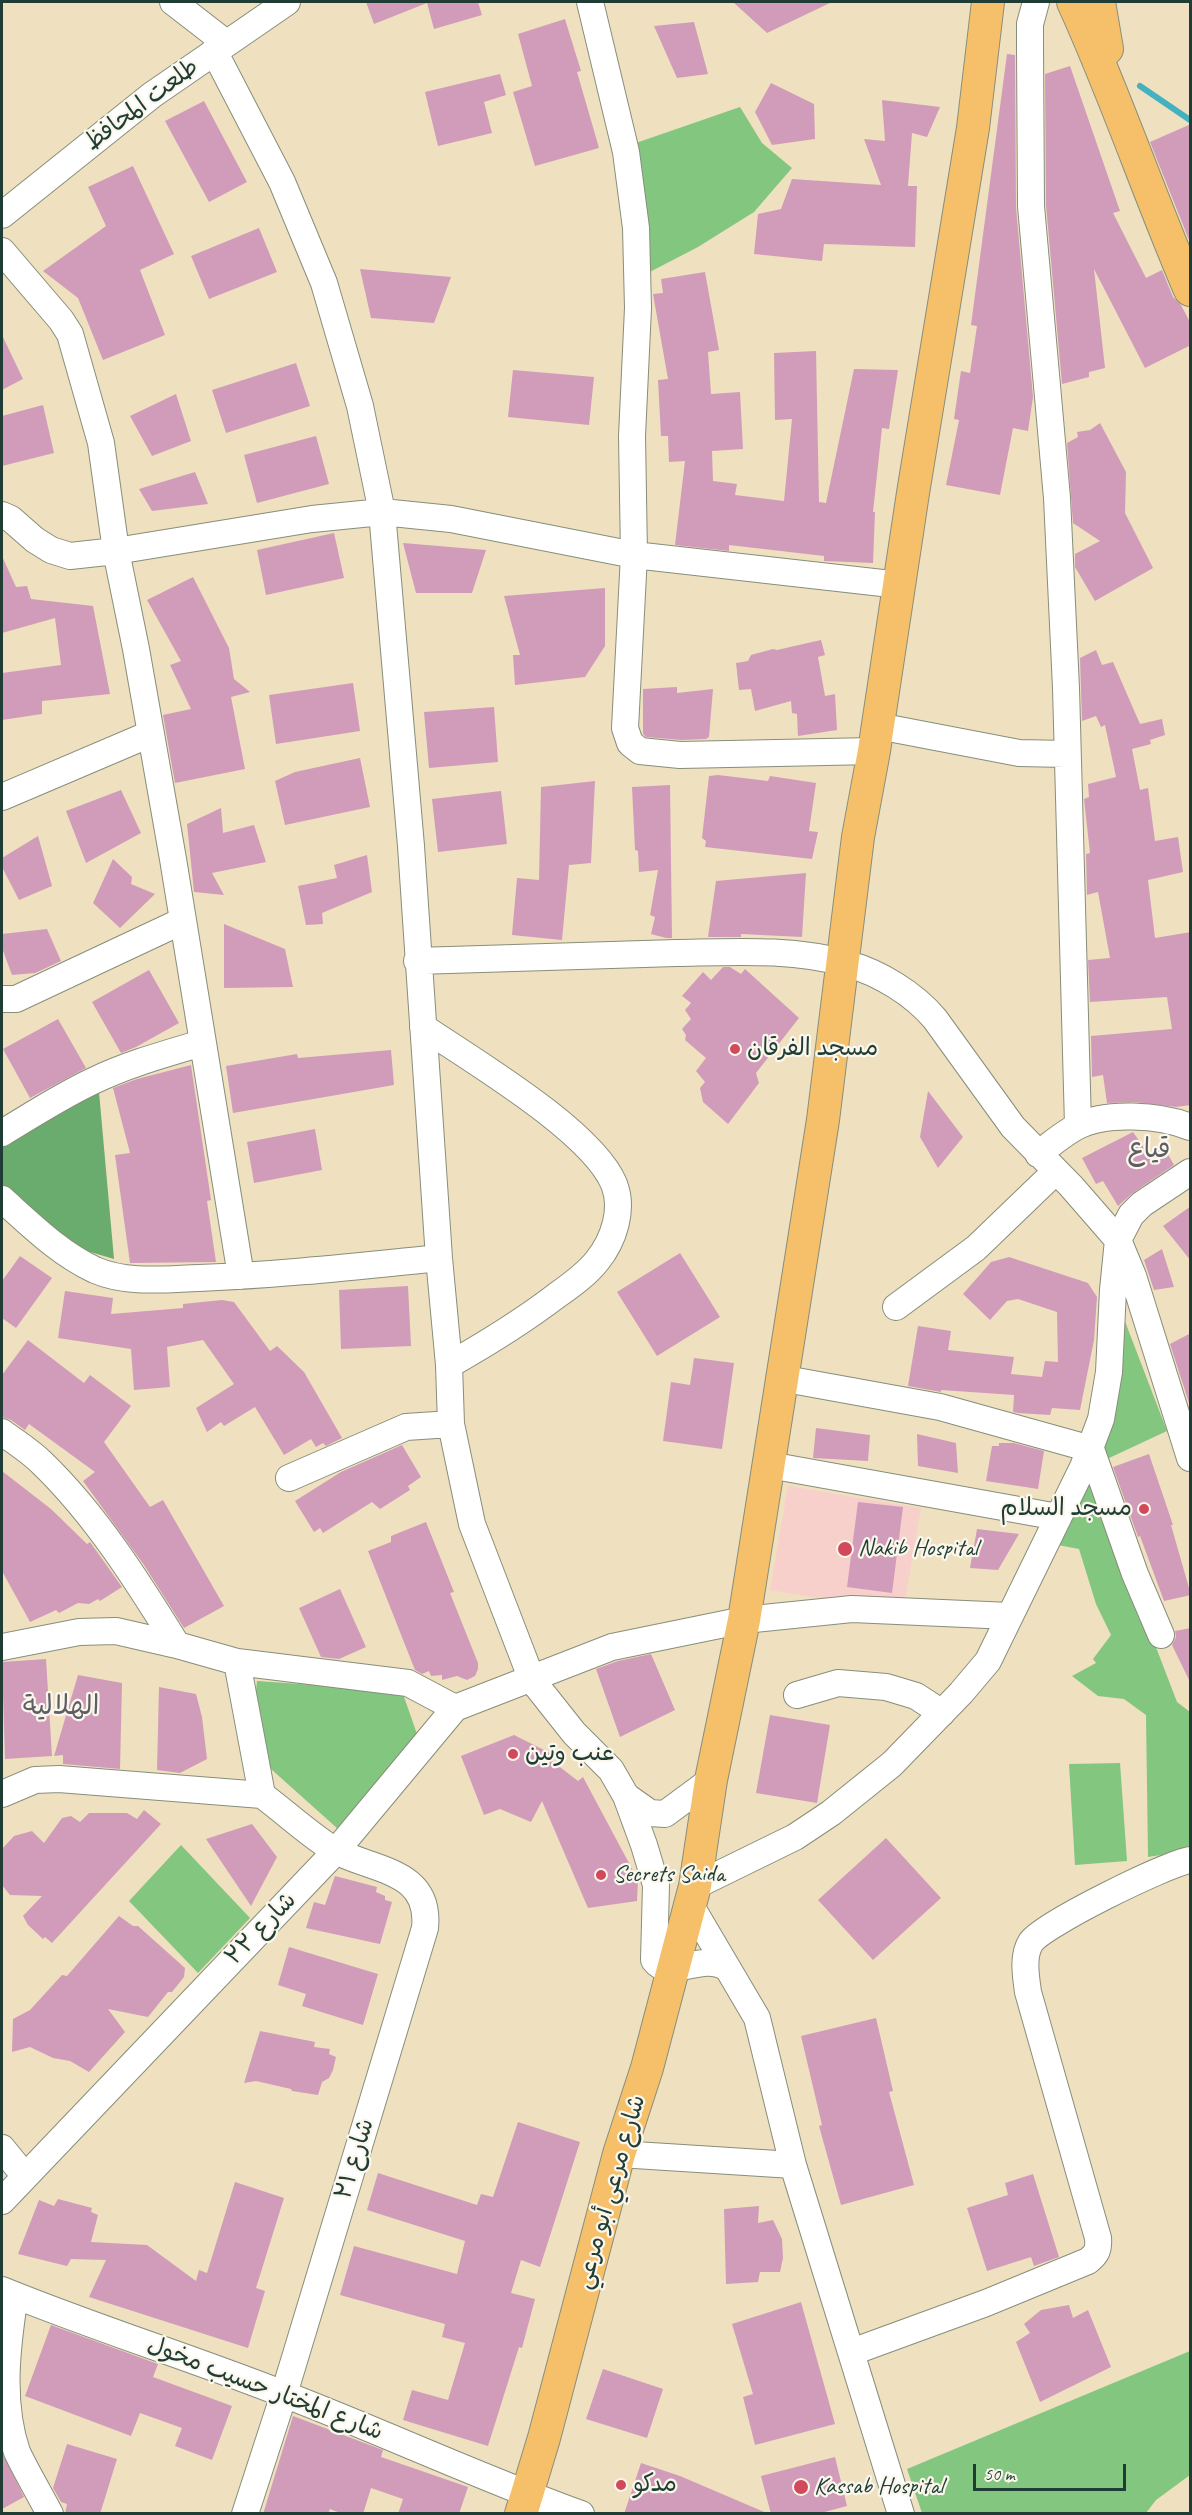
<!DOCTYPE html>
<html>
<head>
<meta charset="utf-8">
<style>
  body { margin:0 }
  #map { position:relative; width:1192px; height:2515px; overflow:hidden; background:#efe0c0; font-family:Caveat,sans-serif }
  canvas { display:block }
  .frame { position:absolute; inset:0; border:3px solid #1f3d34; pointer-events:none }
  .scale { position:absolute; left:973px; top:2464px; width:153px; height:27px; box-sizing:border-box; border:3px solid #1f3d34; border-top:0; padding-left:8px; font-size:18px; line-height:21px; white-space:nowrap; color:#1f3d34; -webkit-text-stroke:4px #fbf7ec; paint-order:stroke }
</style>
</head>
<body>
<div id="map">
<canvas width="1192" height="2515"></canvas>
<div class="frame"></div>
<div class="scale">50 m</div>
</div>
<script>
const c = document.querySelector('canvas').getContext('2d');
c.lineJoin = 'round';
function fillPath(path, color) { c.fillStyle = color; c.fill(path, 'evenodd'); }
function stroke(path, color, width, dash) { c.strokeStyle = color; c.lineWidth = width; c.lineCap = dash ? 'butt' : 'round'; c.setLineDash(dash || []); c.stroke(path); }
function write(font, color, halo, rows, align = 'center') {
  c.font = font + ' Caveat,"Playpen Sans Arabic",sans-serif'; c.lineWidth = 4.5; c.setLineDash([]); c.textBaseline = 'middle'; c.strokeStyle = halo; c.fillStyle = color; for (const [text, x, y, turn = 0] of rows) {
    c.save(); c.translate(x, y); c.rotate((+turn || 0) * Math.PI / 180); c.textAlign = isNaN(turn) ? turn : align; if (halo) c.strokeText(text, 0, 0); c.fillText(text, 0, 0); c.restore();
  }
}
const built = new Path2D(`
  M788,1486L921,1508L903,1612L770,1590Z`);
const green = new Path2D(`
  M740,107L762,143L792,168L754,212L698,247L642,276L633,144Z
  M1121,1311L1167,1431L1107,1459L1102,1451Z
  M1091,1478L1177,1702L1190,1712V1852L1187,1851L1148,1857L1146,1715L1124,1699L1098,1696L1072,1676L1096,1663L1093,1659L1111,1635L1096,1604L1079,1549L1058,1545Z
  M257,1681L402,1691L417,1734L338,1829L271,1769L253,1720Z
  M1120,1763L1127,1861L1075,1865L1069,1764Z
  M181,1845L250,1918L198,1973L129,1901Z
  M1190,2351V2475L1156,2500L1146,2513H922L907,2469Z`);
const forest = new Path2D(`
  M99,1092L114,1259L63,1244L2,1193V1143Z`);
const stream = new Path2D(`
  M1140,86L1190,120`);
const building = new Path2D(`
  M366,2H478L482,15L434,29L427,3L374,24Z
  M733,2H832L767,33Z
  M565,19L581,71L577,72L599,148L535,166L513,92L532,86L518,34Z
  M694,22L708,74L677,78L654,26Z
  M1007,54L1015,55L1016,207L1033,397L1028,431L1013,428L1000,495L946,485L959,420L954,419L961,371L970,373L977,326L971,325Z
  M1070,66L1120,211L1113,213L1146,278L1162,270L1173,297L1181,305L1191,324V345L1145,368L1094,269L1105,368L1089,372V377L1062,384L1046,205L1045,74Z
  M500,74L506,95L484,102L492,133L438,146L425,92Z
  M771,83L814,104L815,139L772,145L755,112Z
  M882,100L940,107L927,137L912,133L908,186H917L915,247L824,244L822,261L754,254L758,214L781,209L792,179L881,185L864,139L885,141Z
  M204,101L247,182L209,202L165,121Z
  M1191,124V245L1150,142Z
  M133,166L174,254L140,270L165,335L103,360L78,298L43,271L106,226L88,187Z
  M259,228L277,272L209,299L191,256Z
  M360,269L451,277L434,323L371,318Z
  M705,272L719,350L708,352L711,394L740,392L743,449L712,451L713,481L737,484L735,495L784,501L792,419L775,420L774,353L816,351L819,502L826,503L854,369L898,370L889,429L882,428L873,512H875L873,563L824,561V556L729,545V551L675,545L685,461L669,462L668,436H661L658,380L668,379L653,294L663,293L661,279Z
  M2,335L23,379L2,390Z
  M296,363L310,406L226,433L212,390Z
  M513,370L594,377L589,425L508,417Z
  M176,394L191,441L152,456L130,416Z
  M43,405L54,453L2,466V416Z
  M1100,423L1126,472L1125,513L1153,568L1095,601L1075,567V554L1100,541L1073,523L1067,443L1078,437L1077,432L1090,430Z
  M316,436L329,484L257,503L244,455Z
  M195,472L208,504L152,511L139,489Z
  M334,533L344,578L266,595L257,550Z
  M403,543L486,550L472,593H416Z
  M2,556L16,587L27,586L31,599L93,606L110,694L42,701V714L2,720V673L61,665L55,618L2,633Z
  M193,577L229,648L234,679L250,692L231,697L245,769L175,783L163,715L191,709L170,665L181,661L147,600Z
  M605,588V646L585,677L515,685L513,655H520L504,596Z
  M821,640L825,655L818,657L825,696L835,694L837,730L798,736L797,714L792,713L791,701L755,711L751,689L739,690L736,663L748,661L751,655L773,649L777,650Z
  M1096,650L1102,665L1113,662L1140,724L1162,719L1165,735L1150,740L1151,744L1132,749L1140,790L1148,788L1155,841L1178,837L1183,872L1148,880L1155,938L1191,932V1105L1176,1107L1134,1102L1107,1103L1103,1075L1092,1077L1091,1036L1172,1029L1167,997L1090,1002L1088,960L1110,958L1098,892L1087,895L1086,854L1090,853L1084,799L1089,797L1088,784L1116,777L1105,725L1101,727L1096,716L1082,721L1080,658Z
  M353,683L360,731L276,744L269,695Z
  M677,687V693L713,689L709,737L706,739L681,740L646,737L643,734V689Z
  M494,707L498,762L429,768L424,712Z
  M360,758L370,807L285,825L275,781L295,772Z
  M718,775L768,781L770,776L816,783L809,831L818,832L812,859L705,847L706,841L702,838L709,776Z
  M595,781L591,863L569,865L562,940L512,935L517,878L539,880L541,787Z
  M670,785L672,938H666L651,934L655,917L650,915L658,870L639,872L638,851L635,850L632,787Z
  M121,790L141,833L86,863L66,811Z
  M501,791L507,844L438,852L432,799Z
  M221,808L223,833L254,825L266,862L212,873L224,895L194,892L187,824Z
  M38,836L52,886L19,900L2,867V858Z
  M367,855L372,892L322,913L323,924L306,925L298,886L337,878L334,865Z
  M113,859L132,877L131,884L155,894L120,928L93,903Z
  M806,873L802,937L741,934V937H708L716,881Z
  M224,924L285,949L293,987L224,988Z
  M47,929L61,961L35,973L12,975L2,948V934Z
  M723,967H730L741,974L745,969L799,1018L756,1073L759,1083L728,1124L703,1102L700,1088L705,1082L696,1071L706,1058L685,1040L686,1035L682,1029L691,1019L685,1010L691,1003L682,996L703,972L711,980Z
  M149,970L179,1023L136,1047L121,1053L92,1002Z
  M58,1019L86,1068L30,1098L3,1049Z
  M391,1050L394,1085L233,1113L226,1066L297,1054L298,1058Z
  M191,1065L211,1200L207,1201L216,1262L130,1263L115,1155L130,1153L113,1088L137,1079Z
  M928,1091L963,1137L938,1168L920,1137Z
  M315,1129L322,1170L254,1183L247,1142Z
  M1133,1132L1149,1155L1164,1147L1174,1165L1134,1192L1118,1206L1103,1181L1096,1184L1082,1158Z
  M1191,1206V1261L1163,1226Z
  M1162,1249L1174,1287L1154,1290L1144,1260Z
  M680,1253L720,1317L657,1356L617,1292Z
  M20,1256L52,1278L16,1328L2,1318V1281Z
  M1009,1257L1088,1283L1097,1297L1094,1340L1080,1410L1052,1408L1050,1415L1018,1413L1013,1412L1014,1395L941,1390V1392L908,1386L918,1326L951,1331L948,1350L1014,1357L1011,1374L1042,1377L1045,1361L1058,1362L1057,1312L1018,1299L1007,1301L990,1320L963,1294L991,1262Z
  M408,1286L411,1346L341,1349L339,1290Z
  M65,1291L113,1298L111,1314L183,1308V1304L222,1300L234,1302L270,1351L277,1346L304,1372L342,1438L326,1446L323,1443L316,1447L311,1439L284,1455L255,1407L224,1426L221,1422L207,1432L196,1408L234,1384L203,1340L167,1347L170,1387L134,1390L131,1349L58,1338Z
  M1191,1333V1403H1189L1170,1344Z
  M28,1340L84,1383L90,1375L131,1406L104,1442L150,1507L163,1500L224,1606L184,1628L144,1565L83,1481L95,1472L29,1424L25,1430L11,1420L2,1417V1375Z
  M694,1358L734,1363L722,1449L663,1441L671,1382L690,1385Z
  M816,1428L870,1435L868,1461L813,1458Z
  M917,1434L956,1443L958,1473L918,1466Z
  M999,1443H1014L1044,1451L1038,1489L986,1481L992,1446H999Z
  M402,1445L421,1477L408,1486L410,1490L380,1509L372,1502L323,1533L320,1528L314,1532L295,1501L341,1472Z
  M1149,1454L1173,1525H1171L1191,1595L1164,1601L1140,1536L1138,1537L1113,1467Z
  M2,1471L51,1509L87,1544L90,1542L122,1587L100,1601L98,1599L89,1604L78,1603L59,1613L56,1610L30,1622L2,1571Z
  M858,1502L903,1507L892,1593L847,1587Z
  M426,1522L454,1592L450,1593L478,1663V1669L475,1676L467,1680L457,1676L442,1680V1675L431,1676L429,1671L422,1674L415,1670L368,1551L391,1542V1536Z
  M977,1529L1019,1534L998,1570L970,1568Z
  M340,1589L366,1647L339,1659L321,1657L299,1608Z
  M1191,1628V1684L1172,1645L1176,1637L1175,1631Z
  M651,1654L675,1710L620,1737L596,1669L618,1661Z
  M46,1659L52,1756L5,1759L2,1662Z
  M78,1675L122,1683L120,1769L63,1764V1755L54,1756Z
  M159,1687L196,1694L202,1717L207,1759L180,1773L157,1770Z
  M770,1715L830,1725L817,1803L756,1793Z
  M514,1735L554,1755L552,1761L578,1781L583,1777L638,1880L637,1901L588,1908L542,1801L531,1822L500,1809L484,1815L461,1756Z
  M144,1810L161,1824L52,1943L45,1937L43,1939L28,1925L23,1916L42,1896L10,1895L2,1885V1849L14,1836L32,1831L44,1843L62,1818L71,1816L80,1822L89,1813H127L137,1819Z
  M252,1824L277,1857L251,1906L206,1839Z
  M886,1838L941,1898L873,1960L818,1900Z
  M335,1876L377,1887L376,1892L385,1896V1900L392,1902L380,1944L306,1928L314,1902L325,1905Z
  M119,1916L133,1926H138L185,1968L184,1977L172,1992H168L148,2017L108,2009L125,2032L89,2072L70,2061L53,2058L30,2047L12,2052L13,2019L30,2010L62,1975L67,1976Z
  M289,1947L378,1974L363,2025L302,2006L306,1994L278,1985Z
  M876,2018L893,2091L889,2092L914,2185L841,2205L819,2126L822,2125L801,2036Z
  M260,2031L315,2042L314,2047L330,2049L329,2054L336,2057L333,2070L329,2078L322,2082L318,2095L292,2091L291,2089L256,2081L244,2083Z
  M518,2122L580,2142L540,2267L521,2260L511,2293L535,2299L522,2348L519,2347L488,2446L403,2420L412,2390L448,2400L465,2343L442,2337L445,2324L340,2295L354,2246L457,2274L465,2241L367,2210L378,2173L477,2205L481,2194L493,2197Z
  M1033,2174L1059,2257L1034,2266L1031,2257L987,2271L967,2208L1008,2195L1005,2183Z
  M235,2182L284,2198L256,2288L265,2291L248,2348L89,2297L106,2260L71,2259L67,2266L18,2254L39,2200L54,2206L58,2199L92,2208L91,2212L98,2215L91,2242L147,2245L196,2281L199,2270L207,2273Z
  M759,2206L758,2223L773,2220L782,2239L783,2258L780,2272H760L758,2282L726,2284L724,2209Z
  M801,2302L835,2424L755,2445L743,2397L753,2394L732,2324Z
  M1069,2305L1073,2318L1088,2310L1111,2367L1040,2402L1016,2342L1030,2333L1024,2324L1041,2310Z
  M51,2325L158,2364L153,2377L232,2406L212,2460L175,2446L182,2428L140,2413L131,2436L25,2396Z
  M603,2369L663,2389L647,2438L586,2419Z
  M293,2416L383,2450L381,2457L468,2487L459,2514H398L403,2499L371,2488L363,2514H343L330,2509L328,2514H263Z
  M67,2444L117,2459L100,2514H65L67,2504L61,2502L53,2488Z
  M2,2452L24,2497L2,2509Z
  M835,2457L847,2506L817,2514H771L761,2476Z
  M641,2463L680,2476L769,2514H624Z`);
const minor = new Path2D(`
  M173,2L226,43
  M590,2L626,152L636,228L638,308L632,436L634,555L625,728L630,743L640,751L680,755L874,751
  M1036,2L1030,24V48L1031,206L1057,498L1066,688L1078,1125
  M214,51L282,182L324,283L360,406L382,512L411,846L439,1258L449,1365L451,1424L472,1524L532,1680L574,1733L611,1770L626,1796L650,1813L665,1814L711,1780
  M2,215L152,95L287,2
  M2,251L61,320L70,334L101,443L116,551L136,649L173,859L241,1276
  M2,515L11,519L35,540L51,550L70,556L116,551L312,519L382,512L451,519L634,555L900,585
  M878,726L1019,753L1067,754
  M2,797L150,734
  M417,961C504,958 590,955 676,953C733,952 793,948 848,964C880,973 914,994 935,1019L1013,1127L1071,1186L1118,1240L1133,1276L1190,1458
  M2,999H16L182,921
  M423,1027C473,1061 592,1131 614,1184C624,1209 614,1240 597,1261C586,1275 570,1286 556,1296C522,1322 486,1344 449,1365
  M2,1133C32,1115 61,1096 93,1081C128,1064 165,1054 202,1043
  M1038,1154C1050,1145 1063,1134 1076,1127C1105,1111 1161,1115 1190,1127
  M2,1199C31,1225 59,1253 95,1270C127,1284 165,1279 199,1278C279,1275 359,1266 439,1258
  M896,1307L976,1248L1055,1172
  M780,1378L940,1407L1091,1449L1135,1574L1161,1635
  M2,1432C15,1442 30,1451 42,1463C96,1515 138,1582 177,1645
  M769,1465L1058,1517
  M289,1478L406,1427L451,1424
  M2,1647L79,1632L116,1631L177,1645L237,1662L408,1683L455,1708
  M237,1662L262,1795C284,1811 313,1838 336,1851C374,1871 431,1870 425,1928L284,2394L245,2514
  M797,1695L838,1683L886,1687L916,1696L942,1713
  M2,1794L35,1780L59,1779L262,1795
  M626,1796L644,1845L656,1885L654,1960C670,1982 702,1951 727,1968
  M695,1886L795,1837L831,1813L892,1764L961,1693L988,1661L1083,1467L1101,1419L1109,1372L1113,1290L1118,1240L1131,1215L1142,1204L1190,1172
  M691,1906L757,2018L793,2165L901,2514
  M2,2148L24,2175
  M619,2154L793,2165
  M2,2201L336,1851L455,1708L612,1647L744,1620L852,1609L1010,1616
  M2,2290C95,2328 192,2358 286,2395C385,2433 481,2478 581,2514
  M15,2295C7,2346 0,2402 17,2452C27,2473 39,2493 50,2514
  M852,2352L986,2303L1088,2261C1097,2254 1099,2249 1098,2238L1028,1992C1026,1977 1022,1956 1031,1942C1044,1924 1166,1864 1190,1860`);
const major = new Path2D(`
  M1073,2C1116,96 1149,195 1190,290
  M1099,2L1107,49
  M521,2514L544,2438L619,2154L647,2068L695,1886L711,1780L744,1620L823,1120L858,837L874,751L913,493L973,128L988,2`);
const markers = [
  [735,1049,6,"#d1495b"],
  [1144,1509,6,"#d1495b"],
  [845,1549,8,"#d1495b"],
  [513,1754,6,"#d1495b"],
  [601,1875,6,"#d1495b"],
  [621,2485,6,"#d1495b"],
  [801,2487,8,"#d1495b"]
];
const streetNames = [
  ["طلعت المحافظ",142,105,-37],
  ["شارع ٣٣",261,1929,-46],
  ["شارع ٣١",355,2159,-73],
  ["شارع مرعي أبو مرعي",611,2192,-74],
  ["شارع المختار حسيب مخول",265,2389,21]
];
const poiNames = [
  ["مسجد الفرقان",747,1049],
  ["مسجد السلام",1132,1509,"right"],
  ["Nakib Hospital",858,1549],
  ["عنب وتين",525,1754],
  ["Secrets Saida",613,1875],
  ["مدكو",633,2485],
  ["Kassab Hospital",814,2487]
];
const quarterNames = [
  ["قياع",1149,1150],
  ["الهلالية",61,1707]
];
fillPath(built, '#f7d0cc');
fillPath(green, '#83c680');
fillPath(forest, '#6aab6e');
stroke(stream, '#43b1bf', 6);
fillPath(building, '#d19cb9');
stroke(minor, '#878e7a', 28);
stroke(major, '#878e7a', 34);
stroke(minor, '#fff', 26);
stroke(major, '#f6c06b', 32);
for (const [x, y, r, color] of markers) { const dot = new Path2D(); dot.arc(x, y, r, 0, 2 * Math.PI); c.fillStyle = color; c.fill(dot); stroke(dot, '#fbf7ec', 2); }
write('24px', '#1f3d34', '#fbf7ec', streetNames);
write('24px', '#1f3d34', '#fbf7ec', poiNames, 'left');
write('27px', '#5d5e63', '#fbf7ec', quarterNames);
</script>
</body>
</html>
